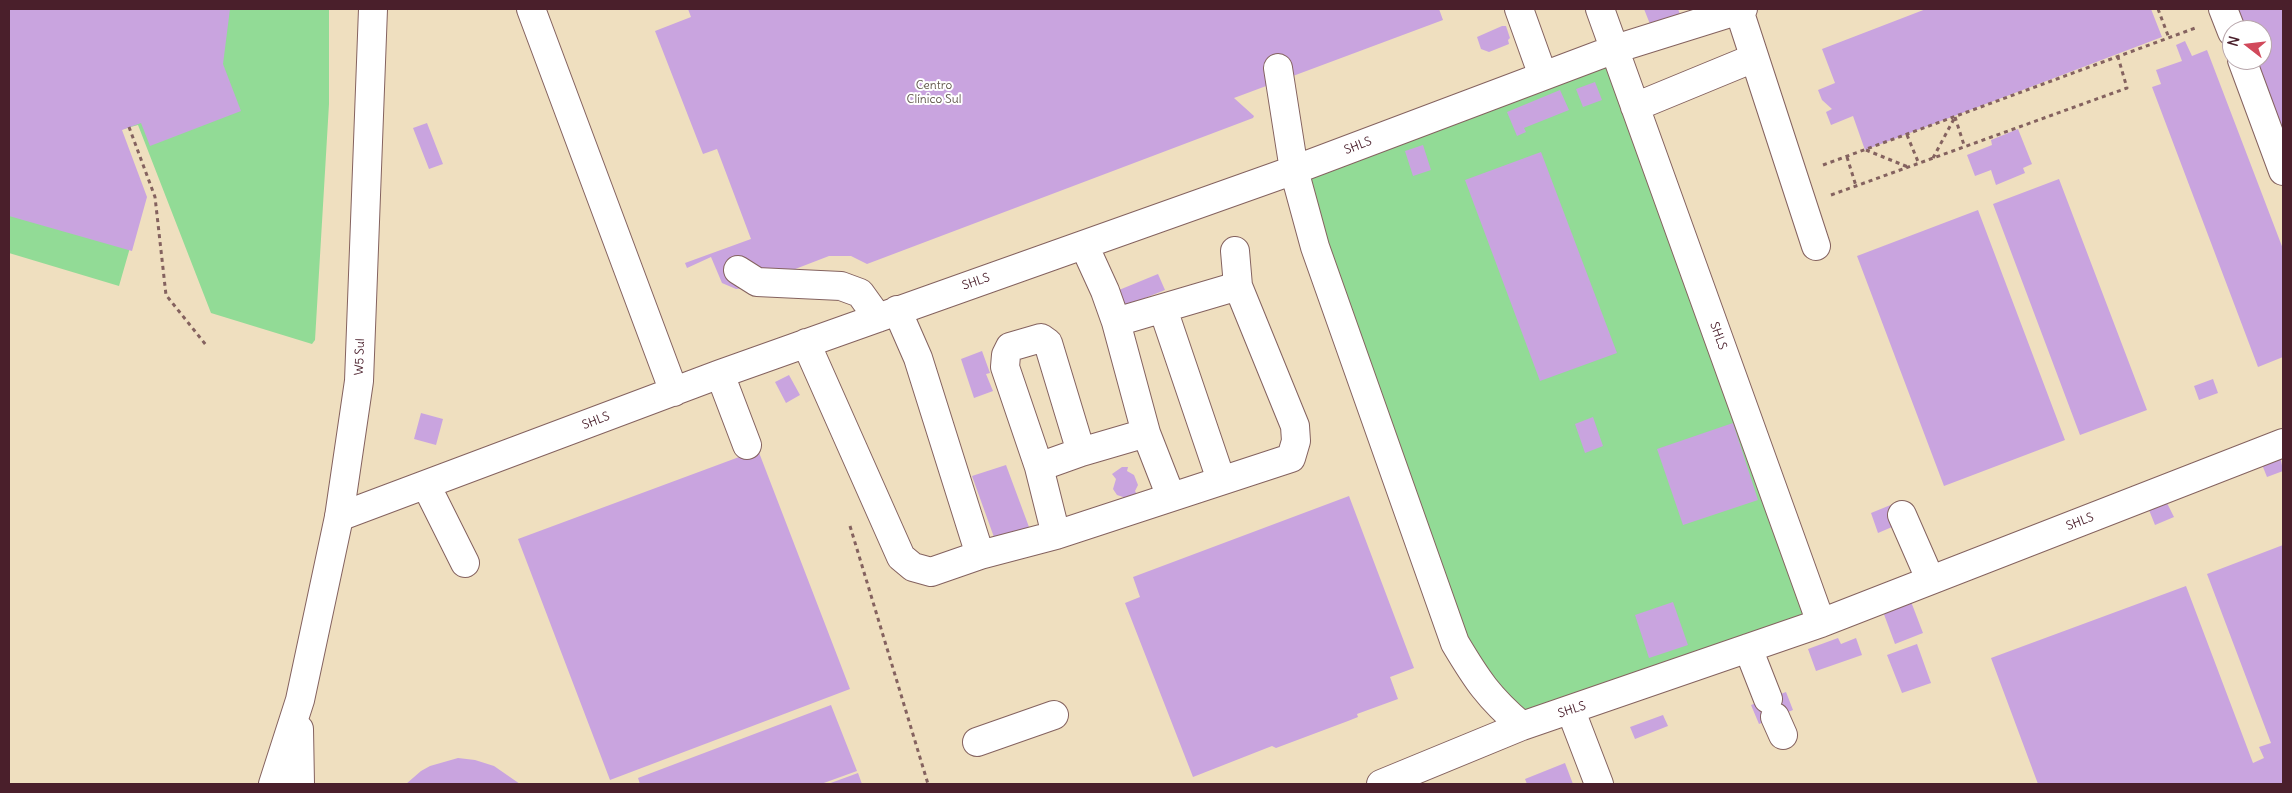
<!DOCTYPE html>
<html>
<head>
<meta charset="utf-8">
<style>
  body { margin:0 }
  #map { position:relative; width:2292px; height:793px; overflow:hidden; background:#efdfbf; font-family:Delius,sans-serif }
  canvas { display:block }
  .frame { position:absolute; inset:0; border:10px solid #4a1f2b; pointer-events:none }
  .north { position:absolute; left:2222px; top:20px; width:50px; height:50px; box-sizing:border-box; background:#fff; border:1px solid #b7a5aa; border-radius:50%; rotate:286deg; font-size:14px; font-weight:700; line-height:20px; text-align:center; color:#4a1f2b }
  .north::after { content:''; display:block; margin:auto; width:18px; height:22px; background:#d1495b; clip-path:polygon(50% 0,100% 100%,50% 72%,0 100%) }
</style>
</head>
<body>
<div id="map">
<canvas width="2292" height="793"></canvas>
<div class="frame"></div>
<div class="north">N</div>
</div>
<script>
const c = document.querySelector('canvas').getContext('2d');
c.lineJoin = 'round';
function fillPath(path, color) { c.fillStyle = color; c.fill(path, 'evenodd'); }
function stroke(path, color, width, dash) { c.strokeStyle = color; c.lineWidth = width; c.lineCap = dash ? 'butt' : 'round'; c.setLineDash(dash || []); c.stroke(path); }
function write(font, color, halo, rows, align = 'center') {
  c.font = font + ' Delius,sans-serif'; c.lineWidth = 4; c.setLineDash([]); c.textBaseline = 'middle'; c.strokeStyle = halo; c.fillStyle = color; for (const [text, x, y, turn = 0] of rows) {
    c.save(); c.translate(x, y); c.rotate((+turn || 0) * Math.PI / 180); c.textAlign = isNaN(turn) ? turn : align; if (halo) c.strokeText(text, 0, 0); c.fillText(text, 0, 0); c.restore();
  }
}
const green = new Path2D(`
  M9,9H329V104L315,340L312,344L211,313L138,125L120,130L144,199L119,286L9,253Z
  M1615,49L1821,623L1522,726L1471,673L1294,170Z`);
const building = new Path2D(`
  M9,9H230L223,64L241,111L150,146L141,123L122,130L147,197L132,251L9,216Z
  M688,9H1439L1443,20L1234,98L1254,116L1253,118L867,264L851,256H829L746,288L736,289L722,283L711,257L687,268L685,263L751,239L717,149L703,154L655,31L691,17Z
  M1644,9H1678L1683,22L1654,34Z
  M1926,9H2151L2162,37L1865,150L1853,116L1831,125L1826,112L1832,109L1822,100L1818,90L1835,83L1822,49Z
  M2234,9H2283V138L2254,60H2262V30H2242Z
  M1502,26H1506L1510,38L1508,40L1509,44L1489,52L1481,49L1477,37Z
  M2185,41L2192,56L2207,50L2283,249V357L2258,367L2152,87L2161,84L2156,70L2182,61L2176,45Z
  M1595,82L1602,100L1583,107L1576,89Z
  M1560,90L1569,110L1524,128L1526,132L1517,136L1507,112Z
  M427,123L443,164L429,169L413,128Z
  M2018,129L2032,164L2023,168L2025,173L1996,185L1991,170L1975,176L1967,155L1992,145L1991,140Z
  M1423,145L1431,170L1413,176L1405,151Z
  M1541,152L1617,353L1540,381L1465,180Z
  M2059,179L2147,410L2080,435L1993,204Z
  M1978,210L2065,440L1944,486L1857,256Z
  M1158,274L1165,290L1103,315L1097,299Z
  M982,351L990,373L986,374L993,391L974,398L961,359Z
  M789,375L800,395L786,403L775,382Z
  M2213,379L2218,393L2199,400L2194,386Z
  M421,413L443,419L436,445L414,439Z
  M1593,417L1603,446L1585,453L1575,424Z
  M1733,423L1758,500L1683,525L1657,449Z
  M758,450L850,689L610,780L518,539Z
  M2280,455L2283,471L2267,477L2261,462Z
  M1006,465L1029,527L995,540L972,476Z
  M1122,467H1128L1127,471L1134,475L1138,485L1135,491L1138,496L1123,501V497L1117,495L1113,489L1116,479L1112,474Z
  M1349,496L1414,668L1390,677L1398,699L1357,714L1358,717L1348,721L1276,748L1272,746L1193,777L1125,603L1140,597L1133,577Z
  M1898,502L1906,522L1896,534L1892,527L1878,533L1871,513Z
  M2167,503L2174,517L2155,525L2149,510Z
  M2283,545V784H2038L1991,658L2186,586L2253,763L2264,758L2259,747L2271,743L2207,574Z
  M1910,599L1923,633L1895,644L1882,609Z
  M1673,602L1688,645L1649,658L1635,615Z
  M1838,638L1841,644L1856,638L1862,655L1816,671L1808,649Z
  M1917,644L1931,683L1902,693L1887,655Z
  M1786,692L1793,710L1759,724L1751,705Z
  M831,705L857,771L821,784H640L638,778Z
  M1663,715L1668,726L1635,739L1630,727Z
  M458,758L475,760L494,766L520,784H406L421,771L430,766Z
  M1565,763L1573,784H1527L1525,779Z
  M858,773L862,784H828Z`);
const path = new Path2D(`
  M2158,9L2169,38
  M1955,117L1964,145
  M129,127L155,197L166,295L206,345
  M1907,135L1919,164
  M1866,150L1908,167
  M1847,157L1856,186
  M1933,158L1955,117
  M1823,165L2198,27
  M1831,195L2127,88L2118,57
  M850,526L928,784`);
const minor = new Path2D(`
  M531,9L674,392
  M1519,9L1543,76
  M1600,9L1821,623
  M2223,9L2232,32
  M1739,10L1816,246
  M2242,60L2283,171
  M1278,68L1294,170L1315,247L1455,643C1477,680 1489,698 1522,726
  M1635,107L1754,58
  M1084,245L1105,291L1116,322L1146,433L1171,497
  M738,270L757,282L841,286L860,293L878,318
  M1163,309L1221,480
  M897,310L918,358L980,555
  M1116,322L1238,286
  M806,343L901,557L913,567L931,572L980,555L1056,535L1291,458L1296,441L1295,426L1238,286L1235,251
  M720,374L747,445
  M1039,467L1081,452L1146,433
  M426,485L465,563
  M1902,515L1930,579
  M339,517L720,374L1294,170L1615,49L1743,9
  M1056,535L1039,467L1005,367L1006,355L1010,347L1041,338L1048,343L1081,452
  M1748,648L1768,699
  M1571,711L1599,784
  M1775,717L1783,735
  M977,742L1054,715
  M1381,784L1522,726L1821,623L2283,443`);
const major = new Path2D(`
  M299,729L300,784
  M273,784L300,700L339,517L359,381L373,9`);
const parkNames = [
  ["Centro",934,86],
  ["Clínico Sul",934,100]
];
const streetNames = [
  ["SHLS",1358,146,-21],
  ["SHLS",976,282,-19],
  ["SHLS",1718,336,70],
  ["W5 Sul",360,357,-88],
  ["SHLS",596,421,-21],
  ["SHLS",2080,522,-21],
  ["SHLS",1572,710,-18]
];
fillPath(green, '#92db96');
fillPath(building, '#c9a4df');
stroke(minor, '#84625f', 30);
stroke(major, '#84625f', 30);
stroke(path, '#84625f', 3, [4, 4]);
stroke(minor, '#fff', 28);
stroke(major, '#fff', 28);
write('12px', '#60574b', '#fff', parkNames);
write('12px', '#4a1f2b', '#fff', streetNames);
</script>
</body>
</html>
